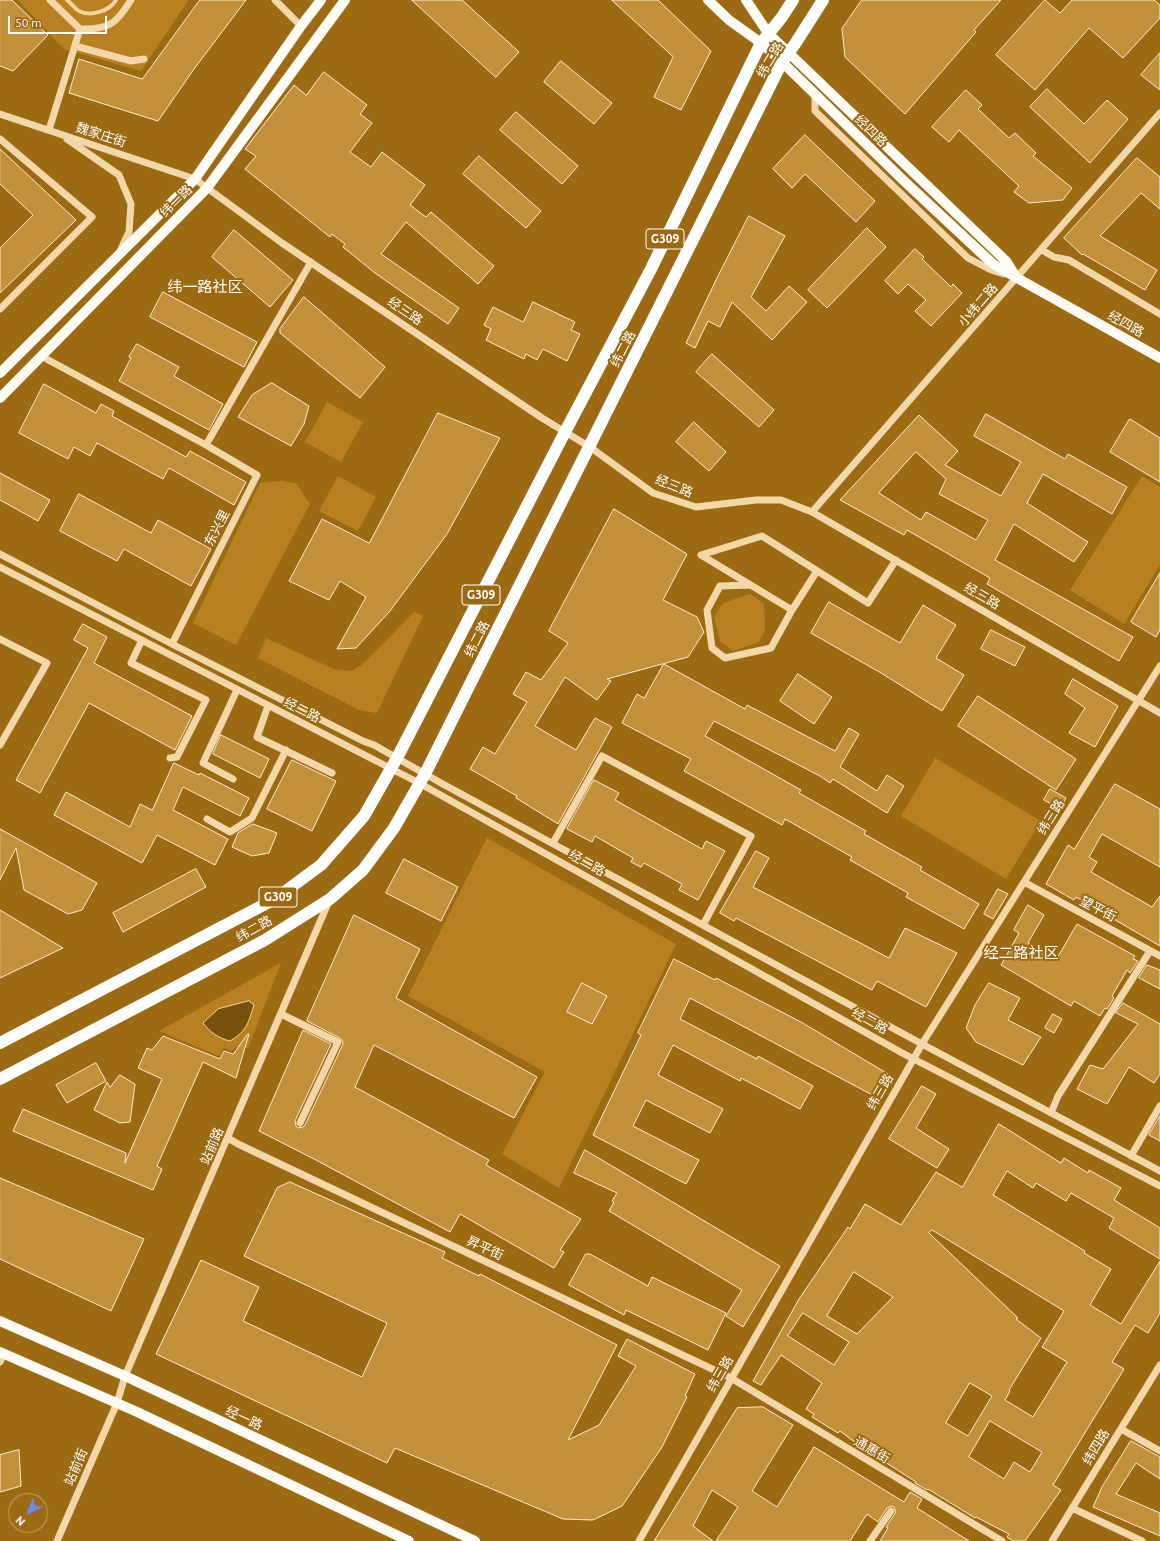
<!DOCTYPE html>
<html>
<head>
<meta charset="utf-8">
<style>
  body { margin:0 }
  #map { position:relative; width:1160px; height:1541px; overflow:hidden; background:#9c6a13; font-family:Ubuntu,sans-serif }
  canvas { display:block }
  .north { position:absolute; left:8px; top:1493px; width:40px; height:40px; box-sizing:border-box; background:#9c6a13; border:1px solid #c4a671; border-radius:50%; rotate:223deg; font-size:11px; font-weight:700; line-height:16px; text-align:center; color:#fff }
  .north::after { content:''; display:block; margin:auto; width:14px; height:18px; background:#6b8cff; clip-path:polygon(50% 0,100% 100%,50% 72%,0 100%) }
  .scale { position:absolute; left:8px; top:16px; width:99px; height:18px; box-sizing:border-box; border:2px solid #fff; border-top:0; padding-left:5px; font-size:12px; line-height:14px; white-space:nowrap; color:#fff; -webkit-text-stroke:3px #9c6a13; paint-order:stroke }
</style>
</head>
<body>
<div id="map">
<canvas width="1160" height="1541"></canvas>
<div class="north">N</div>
<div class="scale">50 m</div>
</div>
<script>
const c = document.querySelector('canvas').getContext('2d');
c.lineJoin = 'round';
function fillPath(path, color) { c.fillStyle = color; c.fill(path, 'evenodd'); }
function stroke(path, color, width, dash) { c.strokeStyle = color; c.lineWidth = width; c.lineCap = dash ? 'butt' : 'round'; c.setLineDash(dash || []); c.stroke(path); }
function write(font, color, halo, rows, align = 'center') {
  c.font = font + ' Ubuntu,"Noto Sans SC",sans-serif'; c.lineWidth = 4; c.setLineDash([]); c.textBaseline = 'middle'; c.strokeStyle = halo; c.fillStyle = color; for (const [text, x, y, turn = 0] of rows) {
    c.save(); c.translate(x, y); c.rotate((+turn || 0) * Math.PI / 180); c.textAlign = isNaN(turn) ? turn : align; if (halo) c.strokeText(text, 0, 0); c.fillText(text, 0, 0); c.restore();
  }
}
const green = new Path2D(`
  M18,0H187L188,1L141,71L64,49Z
  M327,402L363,422L341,462L305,442Z
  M338,476L376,497L358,531L319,511Z
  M1142,476L1160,487V565L1124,624L1070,590Z
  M280,481L296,483L310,504L236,645L193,623L260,483Z
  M750,594L764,604L765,629L759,642L733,651L720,641L714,617L723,603Z
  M414,612L423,616L377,713L359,710L258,658L266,638L336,670L352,671L363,664Z
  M935,758L1041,821L1006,879L901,816Z
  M487,838L676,944L559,1188L502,1154L545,1072L408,996Z
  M281,963L248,1048L236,1047L232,1051L224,1048L219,1056L159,1031Z`);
const water = new Path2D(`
  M249,1001L254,1005C248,1023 247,1031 230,1041C218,1038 211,1033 203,1023L218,1009Z`);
const stream = new Path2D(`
  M67,0C71,3 75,9 79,11C90,17 110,11 116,0`);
const building = new Path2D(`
  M0,0H12L48,35L13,71L0,66Z
  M200,0H246L194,69L158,121L69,93L79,59L142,79Z
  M412,0H462L519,52L496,77Z
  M612,0H658L711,51L681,110L654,97L673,57Z
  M862,0H1001L974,30L976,32L905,114L845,57L842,29Z
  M1045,0L1060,13L1072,0H1154L1160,5V18L1123,58L1089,28L1035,90L996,55Z
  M1160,53V90L1141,75Z
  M561,61L612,103L594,124L544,82Z
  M324,72L367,105L360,114L372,123L350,152L371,167L382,152L425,185L410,205L426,217L431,212L494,266L478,284L406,222L381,254L459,308L448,324L375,273L343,247L345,244L332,234L330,237L245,169L256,156L245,149L294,85L306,95Z
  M1047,89L1084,124L1107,100L1128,119L1090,163L1030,107Z
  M966,90L982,105L978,109L1009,138L1015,133L1036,153L1033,156L1072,188L1063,200L1029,203L1014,192L1019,186L959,130L949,142L932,127Z
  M516,112L578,166L562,184L500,130Z
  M805,135L875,201L856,222L805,174L792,188L773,169Z
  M0,149L76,220L0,293V248L33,215L0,184Z
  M479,156L541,211L526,228L463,174Z
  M1137,158L1160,177V209L1141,193L1100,236L1157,270L1145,290L1083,254L1082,255L1064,238Z
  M749,216L785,236L751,297L766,311L789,286L807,302L772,340L732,302L720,327L708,321L695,348L686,343L718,276Z
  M867,228L886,247L827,308L808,290Z
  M234,230L293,280L270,307L212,257Z
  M915,249L924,257L922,259L951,287L953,284L962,293L931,326L915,311L926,300L908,284L898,294L885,281Z
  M163,292L257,342L244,367L150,317Z
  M304,297L385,367L360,398L280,333V329Z
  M533,302L575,322L571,330L580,334L567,361L543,349L537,360L526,354L524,359L486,340L491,329L484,325L493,307L523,322Z
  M137,344L179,367L174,376L223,404L209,430L119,381L131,358L129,357Z
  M712,354L774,410L759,427L696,372Z
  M272,383L309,406L304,424L291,446L238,417L252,395Z
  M44,384L96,413L101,404L114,411L112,416L186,457L190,451L246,482L234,505L169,468L163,479L97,443L90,456L74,447L68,459L19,433Z
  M438,413L500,438L447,534L390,611L356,648L337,649L366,597L340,581L329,600L289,581L322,519L369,543Z
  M986,414L1065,459L1068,454L1127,487L1112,514L1043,474L1027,503L1088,542L1074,562L1014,524L995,560L1133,637L1119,661L987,584L990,578L907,530L904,535L840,500L919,415L958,451L945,465L1001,496L1021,462L974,436ZM916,452L946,479L939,494L988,520L976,540L926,512L921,520L879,493Z
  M1130,419L1160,438V482L1110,452Z
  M694,422L726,452L709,471L676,442Z
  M0,473L50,500L38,521L0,500Z
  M79,494L151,533L158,520L211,549L191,586L124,549L117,561L60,531Z
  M614,509L687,554L663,600L697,617L704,632L688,657L607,679L611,681L597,700L565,677L535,726L576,750L595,718L612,727L558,824L516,798L517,796L470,769L483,747L495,754L527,702L513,694L526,672L541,680L568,643L549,631Z
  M1160,573V630L1156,637L1131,622Z
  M829,602L900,643L923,605L956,625L936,658L964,675L942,711L881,673L811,633Z
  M83,624L107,637L94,663L192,716L175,750L89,703L40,793L16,780L88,648L74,640Z
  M991,630L1025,647L1015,666L981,649Z
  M664,664L745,709L747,705L835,751L849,728L859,734L840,767L877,791L887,775L904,786L887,813L833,779L830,783L820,776L714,721L705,736L801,790L799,793L866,831L864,834L922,867L920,870L979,904L964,929L906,897L908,893L850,860L852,857L785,819L782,825L684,771L691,759L622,723L637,694L644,698Z
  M798,674L832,697L814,724L780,701Z
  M1073,679L1118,706L1095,747L1069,733L1085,708L1065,694Z
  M978,696L1076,759L1056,790L958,726Z
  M221,735L269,759L260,778L213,754Z
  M292,760L336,781L312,831L267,809Z
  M174,763L199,775L200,773L249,798L240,816L183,787L173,810L228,839L215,865L157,835L142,863L54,815L66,792L130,827L140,804L152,810Z
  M594,780L619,793L615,800L702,849L706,841L725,851L698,900L679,890L682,884L644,863L641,867L631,862L633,858L595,836L592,842L567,829Z
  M1115,784L1160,809V867L1102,834L1089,857L1097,862L1091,872L1152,907L1160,896V946L1076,897L1074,900L1046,884L1068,845L1074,849Z
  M1050,789L1066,798L1060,809L1044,800Z
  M253,824L277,833L269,853L252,856L232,847L238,833Z
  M0,829L97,883L82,910L68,914L24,890L16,848L0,880Z
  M756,851L769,858L753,887L889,958L905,928L957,953L926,1007L877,981L872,990L736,918L734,921L720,913Z
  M404,859L458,887L441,921L386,893Z
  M196,869L206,887L123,932L113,913Z
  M998,889L1008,894L993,919L984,914Z
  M1028,905L1044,915L1028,943L1056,960L1077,924L1135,956L1133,959L1138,961L1130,973L1127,970L1112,996L1114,998L1107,1009L1105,1008L1100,1016L1074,1001L1071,1006L1001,965L1019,933L1014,930Z
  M0,910L63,948L0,978Z
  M354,915L420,949L396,998L537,1077L514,1118L374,1045L355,1087L489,1160L486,1165L581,1219L560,1250L564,1252L554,1268L460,1214L450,1232L316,1160L259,1131L303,1030L331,1044L295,1121L296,1126L298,1128L303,1127L305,1125L343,1044L342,1040L340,1038L307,1021Z
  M674,959L715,980L716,978L801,1022L888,1074L876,1097L690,998L680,1019L757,1059L758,1056L813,1086L800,1109L741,1078L740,1081L673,1045L658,1075L723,1109L710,1133L646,1100L633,1126L699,1160L686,1184L593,1135L641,1035L638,1033Z
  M1147,965L1160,970V989L1139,978Z
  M582,983L607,996L592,1024L567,1012Z
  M989,983L1020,998L1008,1020L1041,1037L1023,1065L976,1042L966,1028L975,1005Z
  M1123,1003L1160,1024V1074L1154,1083L1129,1067L1107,1104L1077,1089L1090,1065L1103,1069L1138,1024L1116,1013Z
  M1053,1014L1062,1019L1054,1033L1045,1028Z
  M248,1034H249L236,1078L203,1062L157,1166L162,1169L153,1190L13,1131L23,1109L126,1153L125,1163L162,1079L138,1068L147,1048L152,1050L163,1036L220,1059L224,1051L233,1054Z
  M96,1063L106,1081L67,1103L56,1085Z
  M120,1075L135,1084L130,1122L120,1123L94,1110L107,1082L110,1087Z
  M922,1086L936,1094L916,1128L949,1149L937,1168L889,1139Z
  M1160,1116V1141L1149,1135Z
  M999,1124L1061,1163L1064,1158L1088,1173L1089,1170L1121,1188L1114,1200L1160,1228V1259L1109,1228L1114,1218L1071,1193L1066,1201L1036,1183L1033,1188L1007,1171L993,1195L1085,1251L1084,1253L1111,1269L1090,1305L1121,1324L1160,1261V1313L1148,1333L1135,1325L1112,1362L1124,1369L1053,1485L1061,1490L1025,1541H1013L1007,1537L1009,1534L976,1517L975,1518L928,1489L927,1490L915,1483L916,1482L885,1462L858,1442L856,1443L840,1431L838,1433L812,1417L814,1414L806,1409L822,1383L781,1355L761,1385L753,1381L799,1299L848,1227L850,1229L865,1204L901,1225L936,1172L962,1187ZM932,1230L1064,1311L1042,1347L1067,1362L1033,1417L1005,1400L1010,1391L1009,1390L1041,1338L1016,1319L1018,1318L929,1233ZM854,1272L893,1297L857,1334L827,1316ZM803,1313L849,1342L834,1365L788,1336ZM970,1383L992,1396L968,1436L946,1423ZM990,1421L1042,1452L1030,1472L1014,1462L1004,1479L969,1457Z
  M585,1150L780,1266L743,1327L726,1316L742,1290L609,1211L614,1202L612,1201L617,1193L574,1173Z
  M0,1178L144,1239L111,1311L0,1259Z
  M290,1182L445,1252L442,1258L479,1276L480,1274L617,1345L568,1440L599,1425L636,1366L618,1356L627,1339L695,1374L685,1396L687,1397L662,1447L622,1506L593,1520L563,1519L395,1448L387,1463L156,1354L201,1260L259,1287L243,1321L362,1377L387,1323L244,1256L277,1188Z
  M586,1254H590L648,1286L652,1277L726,1313L708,1350L626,1310L624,1315L569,1285Z
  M763,1407L793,1425L752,1491L777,1507L814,1447L904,1502L910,1492L922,1499L917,1508L969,1541H880L888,1528L886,1527L896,1512L894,1507L891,1506L887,1508L878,1522L867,1514L850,1541H716L738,1507L712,1490L693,1526L713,1541H654L737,1408Z
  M1131,1441L1160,1457V1479L1136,1463L1116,1494L1160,1513V1536L1093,1507L1102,1487Z
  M19,1450L21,1486L0,1492V1455Z`);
const minor = new Path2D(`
  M50,0L80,29C109,30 117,23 131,0
  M275,0L301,26
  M75,46L131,61L144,59
  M815,94V111L968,258L991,270L1004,274
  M0,114L195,179L282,243L542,418L590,447L653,493L696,507L756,500H781L812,512L1160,713
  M49,130L80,29
  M0,139L92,217L0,309
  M67,139L119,175L131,204L129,232L121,249
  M1042,250L1054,257L1069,260L1160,314
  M41,356L206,445L257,475L172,644
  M206,445L311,262
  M812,512L1160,113
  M0,554L172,644L363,741L374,745L441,783L922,1044L1160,1171
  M0,567L419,783L904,1054L1160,1186
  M750,585L720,586L707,610L712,648L725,658L771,648L792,610L817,571
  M792,610L701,555L762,536L868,603L896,560
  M0,639L47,663L0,745
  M142,640L131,663L206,700L177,757L170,758
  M268,706L257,737L332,773
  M233,779L203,763L237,690
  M207,819L230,832L252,818L286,750
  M553,843L602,756L751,836L703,925
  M1024,882L1160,956
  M281,1014L338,1042L300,1123
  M1051,1113L1058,1096L1150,951
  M228,1138L238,1144L731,1378L1002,1541
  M1131,1156L1160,1106
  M0,1362L4,1354
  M1121,1429L1160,1451
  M1072,1508L1142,1541
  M57,1541L117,1403L125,1376L329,901
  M639,1541L922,1044L1160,666
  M870,1541L891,1511
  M1052,1541L1160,1365`);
const major = new Path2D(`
  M708,0L729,20L761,43L782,62L903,180L993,264L1017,278L1160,358
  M746,0L768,33L1006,261L1016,277
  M0,373L195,179L301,26L321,0
  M0,398L207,188L345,0
  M0,1321L125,1376L475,1541
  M0,1352L135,1411L409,1541`);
const highway = new Path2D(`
  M0,1043L275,899L321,865L364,816L397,758L565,432L651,269L761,43L782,17L793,0
  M0,1079L265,940L330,899L363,870L394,828L425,774L782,62L795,44L823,0`);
const shields = [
  [665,239,38],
  [481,595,38],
  [278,897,38]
];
const shieldNames = [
  ["G309",665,239],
  ["G309",481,595],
  ["G309",278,897]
];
const streetNames = [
  ["纬二路",770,60,-59],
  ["经四路",871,131,44],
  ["魏家庄街",101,135,18],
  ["纬一路",176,201,-45],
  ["小纬二路",978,305,-49],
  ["经三路",405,311,34],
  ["经四路",1126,324,29],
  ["纬二路",623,349,-63],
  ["经三路",674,486,22],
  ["东兴里",217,528,-63],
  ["经三路",982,596,30],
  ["纬二路",477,639,-63],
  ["经二路",302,710,27],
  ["纬三路",1051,817,-58],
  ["经二路",587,863,29],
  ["望平街",1098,909,28],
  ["纬二路",254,929,-29],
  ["经二路",870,1021,29],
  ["纬三路",880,1092,-60],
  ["站前路",212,1146,-67],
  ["昇平街",485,1248,25],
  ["纬三路",720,1374,-60],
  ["经一路",244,1418,25],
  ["纬四路",1096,1447,-59],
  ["通惠街",872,1450,31],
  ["站前街",76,1467,-67]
];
const quarterNames = [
  ["纬一路社区",205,287],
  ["经二路社区",1021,953]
];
fillPath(green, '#b98022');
fillPath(water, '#78510c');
stroke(water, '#f7d29a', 1);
stroke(stream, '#f7d29a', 4);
fillPath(building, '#c3903c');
stroke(building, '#fdecd1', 1);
stroke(minor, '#f4d7a8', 7);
stroke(major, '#fffcf5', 10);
stroke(highway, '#fff', 12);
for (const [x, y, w] of shields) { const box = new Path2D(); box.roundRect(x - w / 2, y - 10, w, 20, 3); c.fillStyle = '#9c6a13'; c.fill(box); stroke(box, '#fff', 1); }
write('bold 12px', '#fff', null, shieldNames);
write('13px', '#fff', '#9c6a13', streetNames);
write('15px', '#fff', '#9c6a13', quarterNames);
</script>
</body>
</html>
